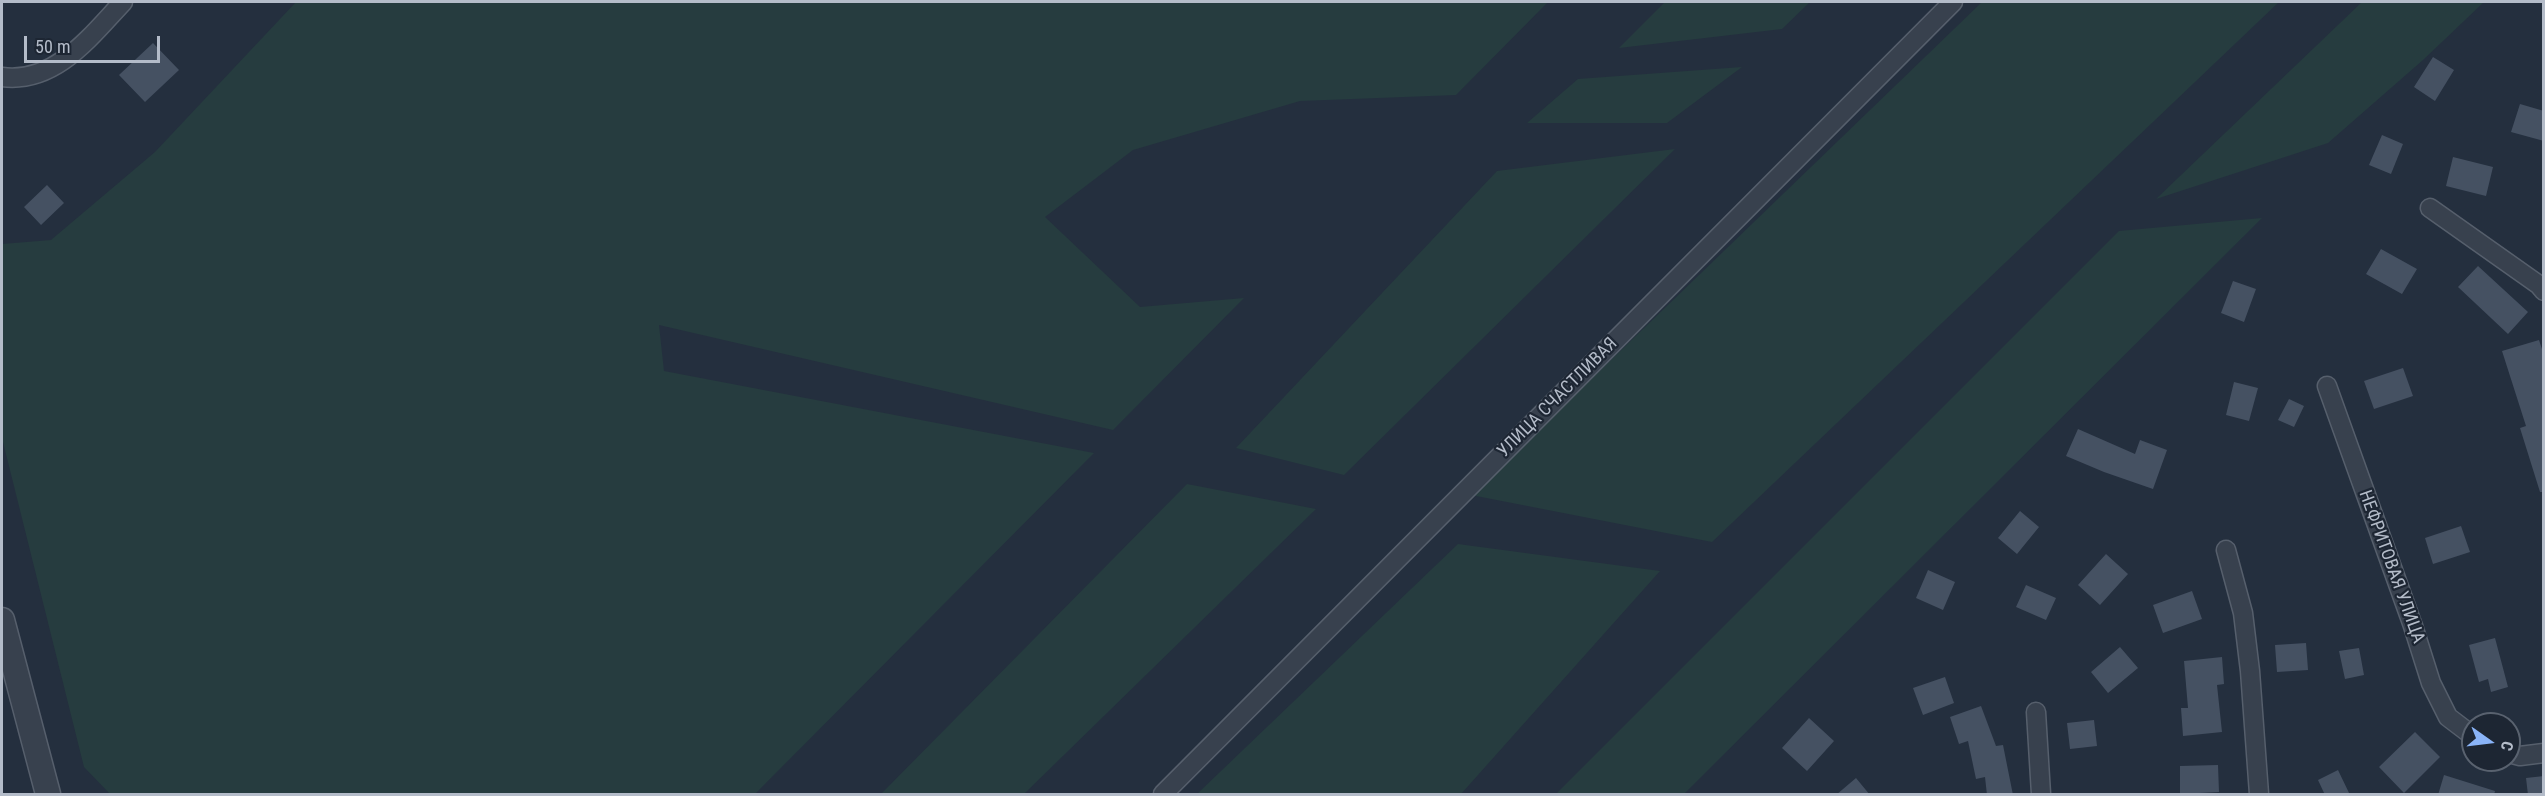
<!DOCTYPE html>
<html>
<head>
<meta charset="utf-8">
<style>
  body { margin:0 }
  #map { position:relative; width:2545px; height:796px; overflow:hidden; background:#242f3e; font-family:"Roboto Condensed",sans-serif }
  canvas { display:block }
  .frame { position:absolute; inset:0; border:3px solid #b4bcc9; pointer-events:none }
  .north { position:absolute; left:2461px; top:712px; width:60px; height:60px; box-sizing:border-box; background:#1d2633; border:2px solid #59626f; border-radius:50%; rotate:104deg; font-size:16px; font-weight:700; line-height:24px; text-align:center; color:#b4bcc9 }
  .north::after { content:''; display:block; margin:auto; width:21px; height:27px; background:#8ab4f8; clip-path:polygon(50% 0,100% 100%,50% 72%,0 100%) }
  .scale { position:absolute; left:24px; top:36px; width:136px; height:27px; box-sizing:border-box; border:3px solid #b4bcc9; border-top:0; padding-left:8px; font-size:18px; line-height:21px; white-space:nowrap; color:#b4bcc9; -webkit-text-stroke:4px #1d2633; paint-order:stroke }
</style>
</head>
<body>
<div id="map">
<canvas width="2545" height="796"></canvas>
<div class="frame"></div>
<div class="north">С</div>
<div class="scale">50 m</div>
</div>
<script>
const c = document.querySelector('canvas').getContext('2d');
c.lineJoin = 'round';
function fillPath(path, color) { c.fillStyle = color; c.fill(path, 'evenodd'); }
function stroke(path, color, width, dash) { c.strokeStyle = color; c.lineWidth = width; c.lineCap = dash ? 'butt' : 'round'; c.setLineDash(dash || []); c.stroke(path); }
function write(font, color, halo, rows, align = 'center') {
  c.font = font + ' "Roboto Condensed",sans-serif'; c.lineWidth = 4.5; c.setLineDash([]); c.textBaseline = 'middle'; c.strokeStyle = halo; c.fillStyle = color; for (const [text, x, y, turn = 0] of rows) {
    c.save(); c.translate(x, y); c.rotate((+turn || 0) * Math.PI / 180); c.textAlign = isNaN(turn) ? turn : align; if (halo) c.strokeText(text, 0, 0); c.fillText(text, 0, 0); c.restore();
  }
}
const green = new Path2D(`
  M296,2H1548L1456,95L1300,101L1133,150L1045,217L1140,307L1244,298L1113,430L659,325L664,371L1094,453L755,794H110L84,767L2,438V244L51,240L155,152Z
  M1665,2H1810L1782,29L1619,48Z
  M1982,2H2279L1712,542L1471,495Z
  M2362,2H2484L2423,60L2328,143L2156,199Z
  M1742,67L1667,123H1527L1578,79Z
  M1675,149L1344,475L1236,448L1497,171Z
  M2262,218L1684,794H1556L2119,231Z
  M1187,484L1316,509L1024,794H881Z
  M1458,544L1660,571L1461,794H1197Z`);
const building = new Path2D(`
  M153,43L179,70L145,102L119,75Z
  M2433,57L2454,70L2435,101L2414,87Z
  M2520,104L2544,111V141L2511,132Z
  M2382,135L2403,144L2391,174L2369,165Z
  M2453,157L2493,167L2486,196L2446,186Z
  M47,185L64,203L41,225L24,207Z
  M2381,249L2417,269L2402,294L2366,274Z
  M2478,266L2528,312L2508,334L2458,287Z
  M2233,281L2256,289L2244,322L2221,313Z
  M2539,340L2544,355V492H2540L2520,428L2526,426L2502,351Z
  M2403,368L2413,396L2374,409L2364,381Z
  M2234,382L2258,388L2249,421L2226,415Z
  M2289,399L2304,406L2294,427L2278,420Z
  M2078,429L2135,454L2140,440L2167,450L2153,489L2104,472L2066,456Z
  M2020,511L2039,527L2017,554L1998,538Z
  M2461,526L2470,552L2433,564L2425,538Z
  M2106,554L2128,574L2100,605L2078,585Z
  M1928,570L1955,582L1943,610L1916,598Z
  M2026,585L2056,598L2046,620L2016,607Z
  M2192,591L2202,619L2163,633L2153,605Z
  M2495,638L2508,687L2491,692L2488,679L2479,682L2469,645Z
  M2306,643L2308,670L2277,672L2275,645Z
  M2120,647L2138,668L2108,693L2091,672Z
  M2359,648L2364,675L2345,679L2339,651Z
  M2222,657L2224,684L2217,685L2222,732L2183,736L2181,708H2188L2184,661Z
  M1945,677L1954,703L1923,715L1913,688Z
  M1981,706L1996,746L2003,745L2013,795H1987L1985,777L1976,779L1968,741L1959,744L1950,717Z
  M1809,718L1834,741L1807,771L1782,748Z
  M2094,720L2097,746L2070,749L2067,723Z
  M2415,732L2440,757L2404,793L2379,767Z
  M2218,765L2219,792L2180,794V766Z
  M2338,770L2350,795H2325L2318,780Z
  M2444,775L2495,791L2494,795H2438Z
  M2544,776V795H2528L2526,778Z
  M1856,778L1870,795H1836Z`);
const minor = new Path2D(`
  M2,77C55,84 90,37 123,2
  M2430,208L2539,285L2544,291
  M2327,386L2413,626L2431,683L2448,717L2473,736
  M2226,550L2243,613L2250,671L2259,794
  M2036,712L2041,794
  M2509,753L2520,756L2544,753
  M1163,794L1953,2`);
const tertiary = new Path2D(`
  M2,620L48,794`);
const streetNames = [
  ["УЛИЦА СЧАСТЛИВАЯ",1558,398,-45],
  ["НЕФРИТОВАЯ УЛИЦА",2391,567,70]
];
fillPath(green, '#263c3f');
fillPath(building, '#455162');
stroke(minor, '#565f6c', 21);
stroke(tertiary, '#565f6c', 27);
stroke(minor, '#38414e', 18);
stroke(tertiary, '#38414e', 24);
write('18px', '#b4bcc9', '#1d2633', streetNames);
</script>
</body>
</html>
